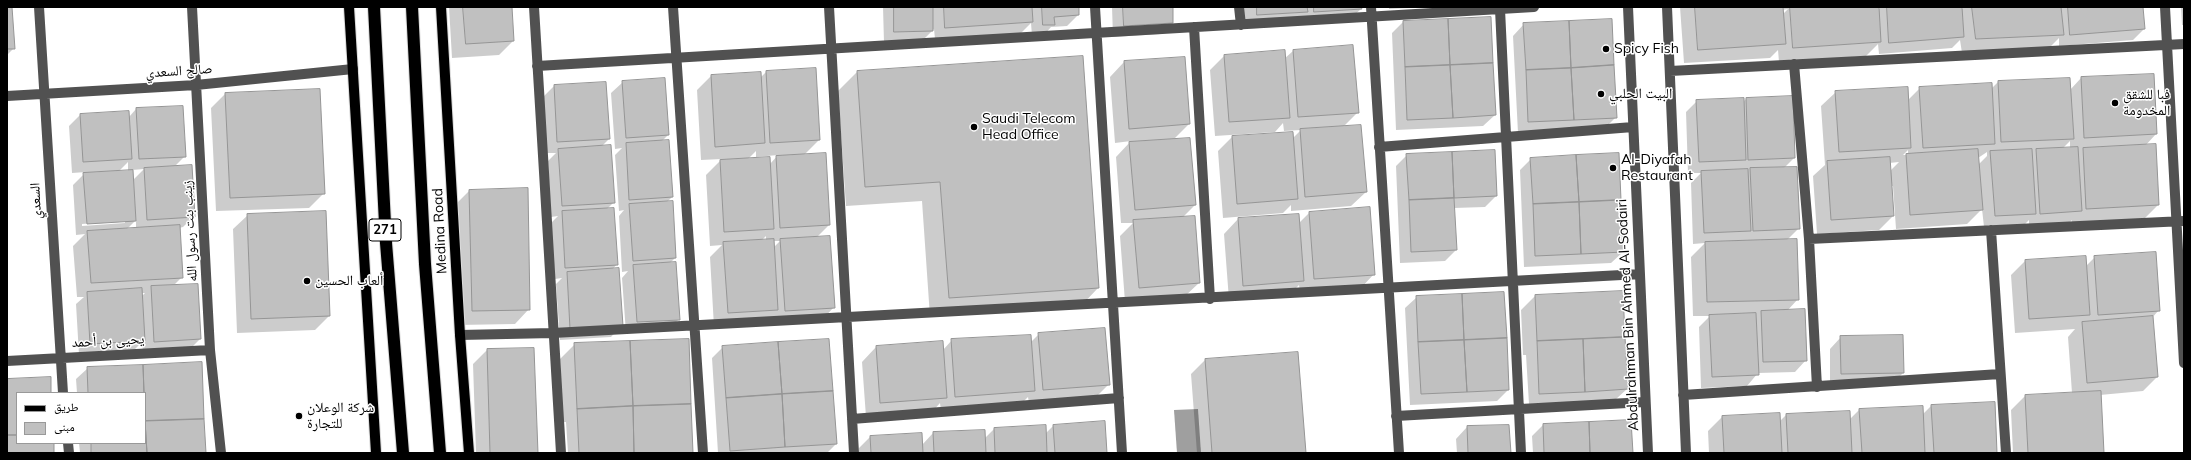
<!DOCTYPE html>
<html>
<head>
<meta charset="utf-8">
<style>
  body { margin:0 }
  #map { position:relative; width:2191px; height:460px; overflow:hidden; background:#fff; font-family:Mulish,"Noto Naskh Arabic",sans-serif }
  canvas { display:block }
  .frame { position:absolute; inset:0; border:8px solid #000; pointer-events:none }
  .legend { position:absolute; left:16px; top:392px; width:130px; height:52px; box-sizing:border-box; background:#fff; border:1px solid #999; margin:0; padding:5px 7px; list-style:none; font-size:12px; color:#000 }
  .legend li { display:flex; align-items:center; gap:8px; height:20px }
  .legend b { width:20px; border:1px solid #999 }
</style>
</head>
<body>
<div id="map">
<canvas width="2191" height="460"></canvas>
<div class="frame"></div>
<ul class="legend">
<li><b style="height:5px;background:#000"></b>طريق</li>
<li><b style="height:11px;background:#c0c0c0"></b>مبنى</li>
</ul>
</div>
<script>
const c = document.querySelector('canvas').getContext('2d');
c.lineJoin = 'round';
function fillPath(path, color) { c.fillStyle = color; c.fill(path, 'evenodd'); }
function stroke(path, color, width, dash) { c.strokeStyle = color; c.lineWidth = width; c.lineCap = dash ? 'butt' : 'round'; c.setLineDash(dash || []); c.stroke(path); }
function write(font, color, halo, rows, align = 'center') {
  c.font = font + ' Mulish,"Noto Naskh Arabic",sans-serif'; c.lineWidth = 3; c.setLineDash([]); c.textBaseline = 'middle'; c.strokeStyle = halo; c.fillStyle = color; for (const [text, x, y, turn = 0] of rows) {
    c.save(); c.translate(x, y); c.rotate((+turn || 0) * Math.PI / 180); c.textAlign = isNaN(turn) ? turn : align; if (halo) c.strokeText(text, 0, 0); c.fillText(text, 0, 0); c.restore();
  }
}
const water = new Path2D(`
  M1198,409L1201,453H1177L1174,410Z`);
const shadow = new Path2D(`
  M7,7H11L14,48L7,55Z
  M449,7H511L513,41L499,55L452,58Z
  M883,7H1078V15L1067,26L1051,27L1043,36H1032L1031,23L1021,33L935,39L934,29L921,42L884,43Z
  M1112,7H1172V23L1161,34L1113,37Z
  M1242,7H1360L1361,9L1349,20L1303,16L1292,26L1243,29Z
  M1389,7H1428L1389,9Z
  M1680,7H1878V10L1881,7H1961V10L1964,7H2142L2144,29L2133,40L2059,46V38L2048,49L1962,53L1960,40L1952,48L1879,54L1878,44L1866,56L1779,62L1778,50L1770,58L1684,63ZM1788,9L1783,14L1782,10Z
  M2181,7H2184V25H2182Z
  M1490,18L1495,115L1483,126L1396,130L1392,33L1403,22Z
  M1524,24L1616,117L1604,129L1518,133L1513,36Z
  M1353,46L1358,112L1343,127L1366,192L1351,206L1291,211V205L1283,213L1223,218L1218,151L1232,137L1293,138L1301,130L1284,131L1283,123L1275,132L1215,136L1210,70L1224,56L1284,51V59L1293,51Z
  M1124,62L1189,124L1173,140L1195,205L1182,218L1199,283L1184,297L1125,302L1120,236L1133,223H1121L1116,157L1131,141L1115,143L1110,77Z
  M766,72L819,140L803,156L829,225L816,238L834,307L820,322L714,327L710,257L722,245L710,246L706,175L722,159L701,160L697,90L711,76L760,78ZM756,151V157L778,155L770,164L748,159ZM766,236V240H762ZM773,241H780L773,248Z
  M857,72L1098,288L1080,307L930,317L922,201L846,206L838,91Z
  M2153,75L2156,134L2145,146L2158,205L2144,219L2072,223V220L2070,222L2029,225V220L2024,225L1984,227L1982,209L1967,224L1896,229L1893,186H1891L1893,216L1879,230L1817,234L1813,176L1825,165L1821,106L1836,92L1908,100L1920,88L1991,89L1998,82L2069,79L2070,90L2081,78ZM2070,141V148H2063ZM1908,150V155H1903ZM1987,152V156L1978,165V158ZM1899,162L1890,171L1889,163Z
  M623,82L668,135L661,142L672,197L666,203L675,258L669,264L679,319L667,331L626,333L622,278L628,271L622,272L619,216L624,210L619,211L615,155L622,148L615,149L611,93Z
  M605,83L609,139L601,147L614,202L607,209L617,264L612,270L622,325L611,337L560,340L556,284L562,278L555,279L551,223L558,216L551,217L548,161L556,153H547L543,97L554,86Z
  M225,94L324,193L309,208L216,211L211,108Z
  M1746,99L1794,158L1784,168L1799,228L1787,240L1798,299L1787,311L1806,360L1795,372L1758,373L1747,386L1701,388L1699,327L1710,316H1693L1691,257L1705,243L1693,244L1691,183L1701,173H1688L1686,112L1697,101L1743,102Z
  M136,109L185,156L174,167L194,216L183,227L179,228L182,277L173,286L200,339L189,350L143,353L142,342L132,352L79,355L76,304L84,297H77L73,246L85,234L76,235L73,185L86,172L72,173L69,126L80,115L129,112V117ZM128,162V171L118,172ZM144,169L132,181V170ZM136,220V229L126,230ZM125,221V223L82,226V224ZM141,293H145L141,297Z
  M1407,155L1496,196L1485,207L1454,208L1456,250L1445,261L1400,263L1396,166Z
  M1531,159L1623,252L1611,263L1524,267L1520,170Z
  M469,191L529,309L515,324L458,325L455,205Z
  M326,212L329,316L315,330L237,333L233,229L248,215Z
  M1309,213L1374,274L1360,289L1300,293L1299,285L1289,295L1229,300L1224,234L1238,219L1299,223Z
  M2095,257L2158,311L2152,318L2157,377L2143,391L2100,395L2103,453H2013L2011,410L2025,396L2072,393L2068,337L2075,329L2015,333L2011,275L2025,261L2086,266Z
  M1622,292L1627,389L1615,400L1529,404L1526,355H1523L1521,310L1535,296Z
  M1417,297L1508,390L1497,401L1410,405L1405,308Z
  M1039,334L1109,384L1094,399L1029,403L1028,397L1020,405L941,411L940,403L932,412L866,417L862,362L876,347L943,350L952,340L1031,342Z
  M1841,337L1903,373L1892,384L1830,385V349Z
  M575,344L693,453H568L566,422H563L560,359Z
  M723,347L836,444L827,453H718L712,358Z
  M487,350L537,453H476L473,364Z
  M1297,353L1305,453H1197L1191,374L1205,360Z
  M201,363L205,453H80L79,443H145V393H77L76,379L88,368Z
  M1931,406L1996,453H1709L1708,431L1722,417L1779,422L1786,415L1849,420L1859,410L1922,415Z
  M1054,425L1106,453H859V448L870,437L922,445L933,433L985,438L994,429L1045,426V434Z
  M1543,425L1632,453H1533L1532,436Z
  M1467,427L1510,453H1457L1456,439Z`);
const building = new Path2D(`
  M7,7H12L15,49H7Z
  M463,7H512L514,41L466,44Z
  M894,7H933V31L894,32Z
  M944,7H1032L1033,22L945,28Z
  M1042,7H1079V15L1054,17L1055,25H1043Z
  M1123,7H1173V23L1124,26Z
  M1257,7H1307L1308,12L1257,15Z
  M1314,7H1361L1362,9L1314,12Z
  M1695,7H1783L1786,44L1698,50Z
  M1790,7H1879L1881,42L1793,48Z
  M1887,7H1962L1964,37L1889,43Z
  M1972,7H2061L2064,35L1976,39Z
  M2068,7H2143L2145,29L2070,35Z
  M1491,17L1493,63L1450,65L1448,19Z
  M1448,19L1450,65L1405,67L1403,21Z
  M1612,19L1614,65L1571,68L1569,21Z
  M1569,21L1571,68L1526,70L1523,23Z
  M1353,45L1359,113L1298,117L1293,50Z
  M1285,50L1290,118L1229,122L1224,55Z
  M1083,56L1099,288L949,298L940,182L865,187L857,71Z
  M1185,57L1190,124L1129,129L1124,61Z
  M1493,63L1496,115L1453,118L1450,65Z
  M1450,65L1453,118L1407,120L1405,67Z
  M1614,65L1617,118L1574,120L1571,68Z
  M816,68L820,140L770,143L766,71Z
  M1571,68L1574,120L1528,122L1526,70Z
  M761,72L765,143L715,147L711,75Z
  M2154,74L2157,134L2084,138L2081,77Z
  M665,78L669,135L626,138L622,81Z
  M2070,78L2074,139L2001,142L1998,81Z
  M606,82L610,139L557,142L554,85Z
  M1992,83L1995,144L1923,148L1919,87Z
  M1908,87L1911,148L1839,152L1835,91Z
  M320,89L325,194L230,198L225,93Z
  M1793,96L1795,158L1748,160L1746,98Z
  M1744,98L1746,160L1699,162L1696,100Z
  M183,106L186,157L139,159L136,108Z
  M129,111L132,159L83,162L80,114Z
  M1361,125L1367,192L1305,197L1300,129Z
  M1293,132L1298,199L1237,204L1232,136Z
  M1190,138L1196,205L1135,210L1129,142Z
  M669,140L673,197L629,200L626,143Z
  M2156,144L2159,205L2086,209L2083,148Z
  M611,145L615,203L562,206L558,149Z
  M2078,147L2082,211L2040,214L2036,149Z
  M1978,149L1983,210L1910,215L1906,154Z
  M2032,149L2036,214L1995,216L1990,151Z
  M1495,150L1497,196L1454,198L1452,152Z
  M1452,152L1454,198L1409,200L1406,154Z
  M826,153L830,225L780,228L776,156Z
  M1619,153L1621,200L1579,202L1576,155Z
  M1576,155L1579,202L1533,204L1530,158Z
  M770,157L774,229L724,232L720,160Z
  M1890,157L1894,216L1831,220L1827,161Z
  M192,165L195,217L147,220L144,168Z
  M1797,167L1800,229L1753,231L1750,168Z
  M1748,169L1751,231L1704,233L1701,171Z
  M133,170L136,221L87,224L83,173Z
  M528,188L530,310L472,311L469,190Z
  M1454,198L1457,250L1411,252L1409,200Z
  M1621,200L1624,252L1581,254L1579,202Z
  M673,201L676,258L633,261L629,204Z
  M1579,202L1581,254L1535,256L1533,204Z
  M1370,207L1375,275L1314,279L1309,212Z
  M614,208L618,265L565,268L562,211Z
  M326,211L330,316L251,319L247,214Z
  M1299,214L1304,281L1243,286L1238,218Z
  M1195,216L1200,283L1139,288L1133,220Z
  M180,225L183,278L91,283L87,231Z
  M830,236L835,308L785,311L780,239Z
  M774,239L778,310L728,313L723,242Z
  M1797,239L1799,300L1707,302L1705,242Z
  M2156,252L2160,311L2098,315L2094,256Z
  M2086,256L2090,315L2029,319L2025,260Z
  M676,262L680,320L637,322L633,265Z
  M619,268L623,326L570,329L567,272Z
  M198,284L201,339L154,342L151,286Z
  M142,288L145,341L90,344L87,292Z
  M1623,291L1625,337L1537,341L1535,295Z
  M1504,292L1507,338L1464,340L1462,294Z
  M1462,294L1464,340L1418,342L1416,296Z
  M1805,309L1807,361L1763,362L1761,311Z
  M1756,313L1759,375L1712,377L1709,315Z
  M2153,316L2158,377L2087,383L2082,322Z
  M1105,328L1110,385L1043,390L1038,333Z
  M1031,335L1035,391L955,397L951,339Z
  M1903,335L1904,373L1841,374L1840,336Z
  M1625,337L1628,389L1585,392L1583,339Z
  M1507,338L1509,390L1467,392L1464,340Z
  M689,339L691,404L633,406L630,341Z
  M829,339L833,391L782,394L778,342Z
  M1583,339L1585,392L1539,394L1537,341Z
  M1464,340L1467,392L1421,394L1418,342Z
  M630,341L633,406L577,409L574,343Z
  M943,341L947,398L880,403L876,346Z
  M778,342L782,394L726,398L722,346Z
  M534,348L538,453H490L487,349Z
  M1298,352L1306,453H1212L1205,359Z
  M202,362L204,419L145,421L143,365Z
  M143,365L144,393H88L87,367Z
  M51,377V393H17V435H7V379Z
  M833,391L837,444L785,447L782,394Z
  M2101,391L2104,453H2028L2025,395Z
  M782,394L785,447L730,451L726,398Z
  M1995,402L1997,453H1934L1931,405Z
  M691,404L693,453H634L633,406Z
  M633,406L634,453H579L577,409Z
  M1923,406L1925,453H1862L1859,409Z
  M1850,411L1852,453H1788L1786,414Z
  M1780,413L1782,453H1724L1722,416Z
  M204,419L206,453H147L145,421Z
  M1631,420L1633,453H1590L1589,422Z
  M145,421L147,453H91V443H145Z
  M1105,421L1107,453H1055L1053,425Z
  M1589,422L1590,453H1544L1543,424Z
  M1046,425L1047,453H995L994,428Z
  M1509,425L1511,453H1468L1467,426Z
  M985,430L986,453H934L933,432Z
  M922,433L923,453H871L870,436Z
  M7,435H17V443H54V453H7Z`);
const minor = new Path2D(`
  M39,7L63,393
  M192,7L210,350L221,453
  M534,7L561,453
  M673,7L703,453
  M829,7L854,453
  M1095,7L1122,453
  M1239,7L1241,25
  M1371,7L1399,453
  M1628,7L1648,453
  M1667,7L1686,453
  M2165,7L2184,363
  M1500,9L1521,453
  M1194,27L1210,299
  M1794,64L1809,239L1817,387
  M537,66L1534,7
  M1670,71L2184,44
  M7,96L196,85L353,69
  M1379,147L1633,127
  M1991,230L2006,453
  M1809,239L2184,221
  M460,335L553,333L1640,274
  M7,361L210,350
  M1683,395L2000,374
  M1396,416L1645,402
  M852,419L1119,398
  M68,443L69,453`);
const major = new Path2D(`
  M349,7L376,453
  M441,7L460,335L469,453`);
const highway = new Path2D(`
  M374,7L386,243L403,453
  M412,7L425,264L440,453`);
const markers = [
  [1606,49,4,"#000"],
  [1601,94,4,"#000"],
  [2115,103,4,"#000"],
  [974,127,4,"#000"],
  [1613,168,4,"#000"],
  [307,281,4,"#000"],
  [299,416,4,"#000"]
];
const shields = [
  [385,230,32]
];
const shieldNames = [
  ["271",385,230]
];
const poiNames = [
  ["Spicy Fish",1614,49],
  ["البيت الحلبي",1609,94],
  ["فبا للشقق",2123,95],
  ["المخدومة",2123,111],
  ["Saudi Telecom",982,119],
  ["Head Office",982,135],
  ["Al-Diyafah",1621,160],
  ["Restaurant",1621,176],
  ["ألعاب الحسين",315,281],
  ["شركة الوعلان",307,408],
  ["للتجارة",307,424]
];
const streetNames = [
  ["صالح السعدي",179,71,-4],
  ["السعدي",36,201,-93],
  ["زينب بنت رسول الله",190,231,-93],
  ["Medina Road",440,231,-93],
  ["Abdulrahman Bin Ahmed Al-Sodairi",1628,315,-93],
  ["يحيى بن أحمد",108,341,-3]
];
fillPath(water, '#9f9f9f');
fillPath(shadow, '#0003');
fillPath(building, '#c0c0c0');
stroke(building, '#959595', 1);
stroke(major, '#dbdbdb', 12);
stroke(highway, '#dbdbdb', 14);
stroke(minor, '#515151', 10);
stroke(major, '#000', 10);
stroke(highway, '#000', 12);
for (const [x, y, r, color] of markers) { const dot = new Path2D(); dot.arc(x, y, r, 0, 2 * Math.PI); c.fillStyle = color; c.fill(dot); stroke(dot, '#fff', 1.5); }
for (const [x, y, w] of shields) { const box = new Path2D(); box.roundRect(x - w / 2, y - 11, w, 22, 3); c.fillStyle = '#fff'; c.fill(box); stroke(box, '#000', 1); }
write('bold 13px', '#000', null, shieldNames);
write('14px', '#000', '#fff', poiNames, 'left');
write('14px', '#000', '#fff', streetNames);
</script>
</body>
</html>
